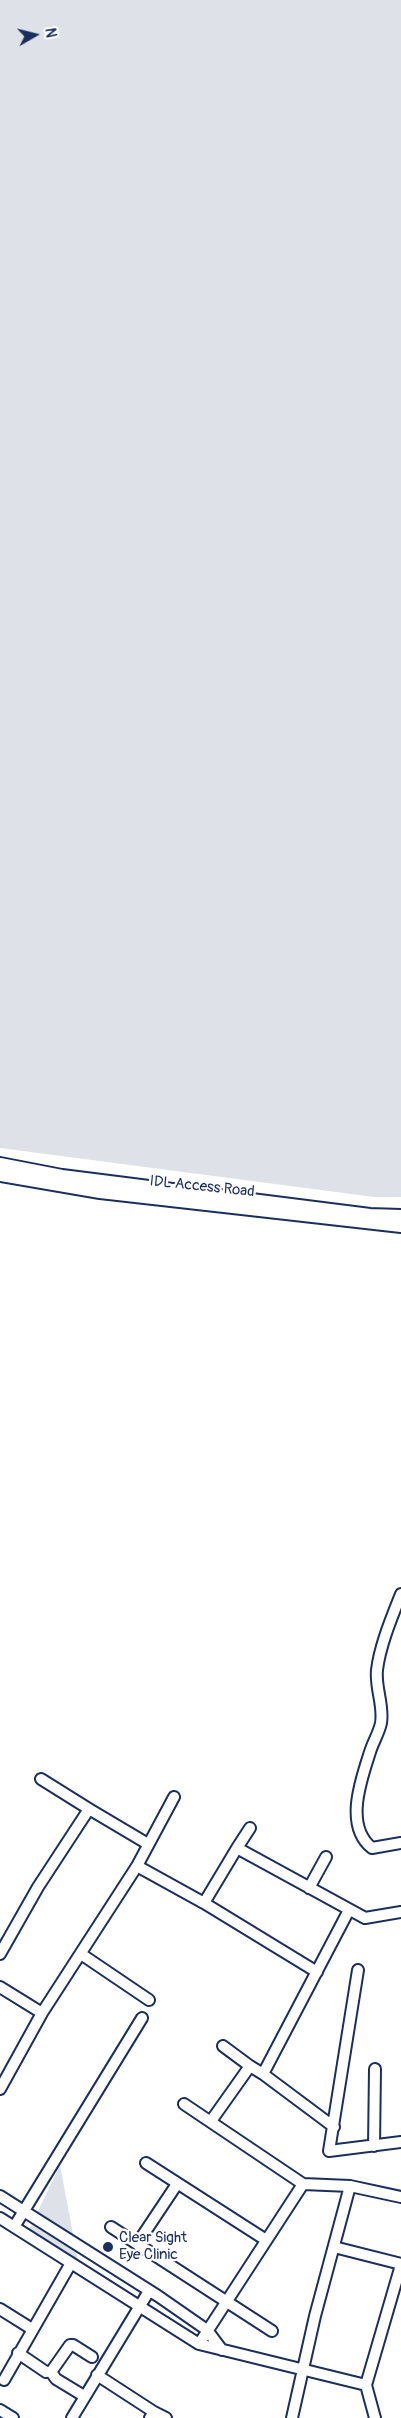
<!DOCTYPE html>
<html>
<head>
<meta charset="utf-8">
<style>
  body { margin:0 }
  #map { position:relative; width:401px; height:2418px; overflow:hidden; background:#fff; font-family:Pangolin,sans-serif }
  canvas { display:block }
  .north { position:absolute; left:10px; top:10px; width:50px; height:50px; -webkit-text-stroke:4px #fff; paint-order:stroke; rotate:82deg; font-size:14px; font-weight:700; line-height:20px; text-align:center; color:#1b2f5e }
  .north::after { content:''; display:block; margin:auto; width:18px; height:22px; background:#1b2f5e; clip-path:polygon(50% 0,100% 100%,50% 72%,0 100%) }
</style>
</head>
<body>
<div id="map">
<canvas width="401" height="2418"></canvas>
<div class="north">N</div>
</div>
<script>
const c = document.querySelector('canvas').getContext('2d');
c.lineJoin = 'round';
function fillPath(path, color) { c.fillStyle = color; c.fill(path, 'evenodd'); }
function stroke(path, color, width, dash) { c.strokeStyle = color; c.lineWidth = width; c.lineCap = dash ? 'butt' : 'round'; c.setLineDash(dash || []); c.stroke(path); }
function write(font, color, halo, rows, align = 'center') {
  c.font = font + ' Pangolin,sans-serif'; c.lineWidth = 4.5; c.setLineDash([]); c.textBaseline = 'middle'; c.strokeStyle = halo; c.fillStyle = color; for (const [text, x, y, turn = 0] of rows) {
    c.save(); c.translate(x, y); c.rotate((+turn || 0) * Math.PI / 180); c.textAlign = isNaN(turn) ? turn : align; if (halo) c.strokeText(text, 0, 0); c.fillText(text, 0, 0); c.restore();
  }
}
const green = new Path2D(`
  M0,0H401V1197H374L0,1148Z
  M60,2165L78,2261L28,2232Z`);
const minor = new Path2D(`
  M401,1594C392,1617 380,1645 377,1670C375,1688 384,1705 381,1723C379,1733 373,1742 370,1752C361,1780 344,1826 372,1848L401,1843
  M41,1779L89,1809
  M237,1848L250,1828
  M137,1866L204,1903L317,1972
  M309,1888L326,1857
  M204,1903L237,1848L365,1918L401,1912
  M0,1954L38,1887L89,1809L148,1844
  M81,1954L149,2000
  M358,1970L329,2151L401,2142
  M0,1987L42,2013
  M223,2046L250,2066
  M0,2089L42,2013L137,1866L174,1797
  M184,2104L303,2184
  M211,2121L250,2066L263,2074
  M334,2127L263,2074L349,1910
  M374,2146L375,2069
  M146,2163L266,2240
  M0,2196L158,2296L207,2330L222,2350
  M0,2218L199,2344L366,2385L375,2418
  M14,2227L142,2018
  M111,2227L272,2331
  M137,2244L177,2184
  M334,2247L401,2264
  M0,2309L32,2329
  M199,2344L303,2184L350,2186
  M18,2353L46,2372
  M97,2375L154,2412
  M4,2380L71,2263
  M366,2385L401,2265
  M84,2396L56,2379L51,2372L70,2345H73L92,2357
  M0,2410L13,2418
  M72,2418L149,2291
  M150,2418L154,2412L166,2418
  M292,2418L315,2316L350,2186L401,2197`);
const tertiary = new Path2D(`
  M0,1164L62,1176L370,1215L401,1216
  M0,1175L100,1192L401,1226`);
const markers = [
  [108,2247,6,"#1b2f5e"]
];
const streetNames = [
  ["IDL Access Road",202,1187,6]
];
const poiNames = [
  ["Clear Sight",119,2238],
  ["Eye Clinic",119,2255]
];
fillPath(green, '#dee1e7');
stroke(minor, '#1b2f5e', 14);
stroke(tertiary, '#1b2f5e', 16);
stroke(minor, '#fff', 10);
stroke(tertiary, '#fff', 12);
for (const [x, y, r, color] of markers) { const dot = new Path2D(); dot.arc(x, y, r, 0, 2 * Math.PI); c.fillStyle = color; c.fill(dot); stroke(dot, '#fff', 2); }
write('15px', '#1b2f5e', '#fff', streetNames);
write('15px', '#1b2f5e', '#fff', poiNames, 'left');
</script>
</body>
</html>
